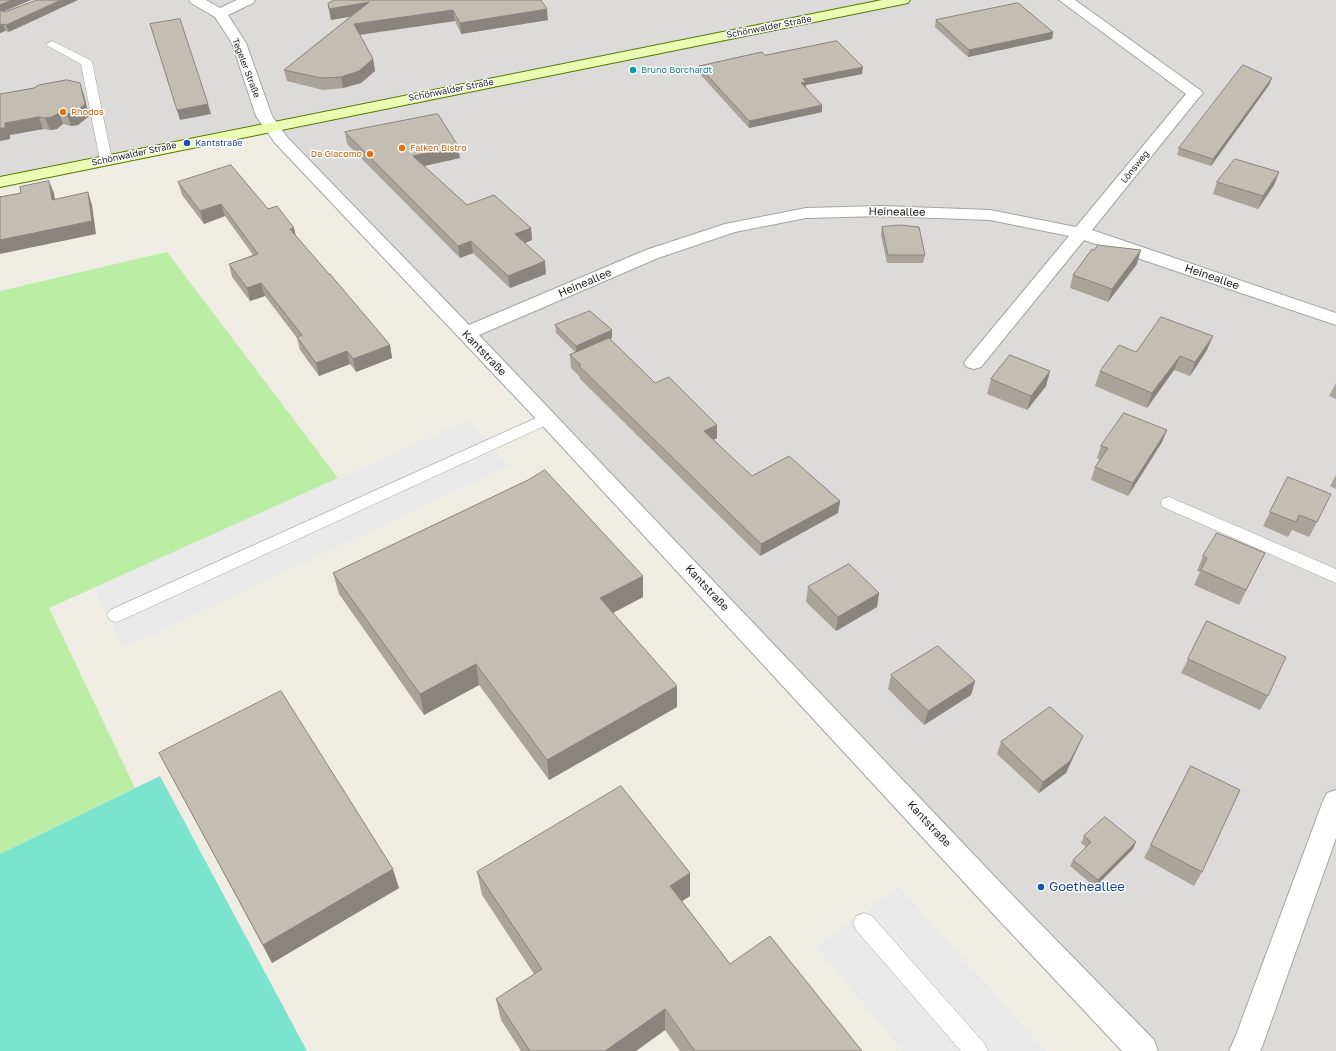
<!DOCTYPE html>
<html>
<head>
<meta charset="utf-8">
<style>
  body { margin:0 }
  canvas { display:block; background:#efede3 }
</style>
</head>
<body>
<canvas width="1336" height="1051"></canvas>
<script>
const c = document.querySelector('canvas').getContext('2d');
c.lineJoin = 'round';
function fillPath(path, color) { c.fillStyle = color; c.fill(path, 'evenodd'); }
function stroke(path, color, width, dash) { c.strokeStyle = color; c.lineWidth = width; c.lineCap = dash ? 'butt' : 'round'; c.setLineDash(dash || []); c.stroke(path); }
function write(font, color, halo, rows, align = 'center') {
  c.font = font + ' "Golos Text",sans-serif'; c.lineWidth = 3; c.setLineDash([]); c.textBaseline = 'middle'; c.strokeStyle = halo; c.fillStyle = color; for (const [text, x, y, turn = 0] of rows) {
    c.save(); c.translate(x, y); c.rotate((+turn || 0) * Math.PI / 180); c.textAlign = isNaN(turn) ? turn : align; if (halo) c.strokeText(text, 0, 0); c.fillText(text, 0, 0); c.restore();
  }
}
const residential = new Path2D(`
  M0,0H1336V1051H1143L270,126L0,182Z`);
const grass = new Path2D(`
  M167,252L338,478L49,608L135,788L0,854V291Z`);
const pitch = new Path2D(`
  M160,776L307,1051H0V854Z`);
const parking = new Path2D(`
  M469,420L508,466L124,648L94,588Z
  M899,887L1046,1051H903L816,947Z`);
const lane = new Path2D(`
  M52,41L90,60L92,62L112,160L110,163H102L100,160L81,64L48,46L46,44Z
  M547,413L553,414L555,418L553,422L122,620L116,622L110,620L107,615L110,610Z
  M1169,497L1336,569V583L1163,507L1161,503L1163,499Z
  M864,913L872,916L984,1043L988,1051H961L856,930L853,923L856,916Z`);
const street = new Path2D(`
  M189,0H206L220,8L237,0H255L253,3L228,15L246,43L272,116L287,137L469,325L646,250L725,224L806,208L882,206L990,210L1076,227L1186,94L1059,0H1075L1200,90L1203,93L1200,96L1092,230L1336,313V325L1084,240L981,367L974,369L967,367L964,363L967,359L1069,236L990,220L882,216L806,218L735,232L658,258L479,335L1017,900L1154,1040L1158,1051H1122L997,918L540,423L275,143L256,116L232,43L215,17L191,3Z
  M1336,790V838L1262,1047L1260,1051H1229L1235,1038L1323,801L1327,793Z`);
const secondary = new Path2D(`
  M882,0H910L908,3L903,4L0,187V177Z`);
const wall = new Path2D(`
  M0,0H31L2,12L9,32L5,31L0,33Z
  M334,0L548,20L461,34L455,21L360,35L373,59L375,71L361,83L343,88L323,90L287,81L284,70L351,16L331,20L330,15L328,4Z
  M936,20L1053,32L1052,39L968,57L935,27Z
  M765,55L862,74L806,85V87L822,112L749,128L699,73V66Z
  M1272,78L1269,85L1211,166L1177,155L1179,148Z
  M0,94L84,95L89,116L78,125L71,126L63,124L57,129L50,130L43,129L10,135V139Z
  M345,132L460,158L424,166L467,205L531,228L532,240L525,243L546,274L510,288L473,253L460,258L347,144Z
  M1279,172L1274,185L1258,209L1213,194L1217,182Z
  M178,182L268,209L294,228L296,237L390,345L392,358L356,372L350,364L319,376L300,350L297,338L265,296L250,301L232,277L229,264L253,255L225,216L204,224L182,195Z
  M882,227L925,255L923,263H887L881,235Z
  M1137,264L1108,302L1070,288L1073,275Z
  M555,325L612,338L610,339L655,383L717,438L713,440L752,476L840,501L838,513L760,556L580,379L579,376L571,368L570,355L576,353L556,333Z
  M1207,350L1190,376L1174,370L1147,408L1095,386L1100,371L1136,352Z
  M1050,371L1046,386L1027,410L987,394L991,379Z
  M1336,383V399L1329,396Z
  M1167,430L1162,442L1128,496L1091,480L1095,467L1100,460L1097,458L1101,446Z
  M1336,475V489L1330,486Z
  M1288,477L1317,522L1309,537L1292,530L1288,537L1263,526Z
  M1265,553L1239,605L1194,585L1200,572L1197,571L1203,556Z
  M333,573L643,597L613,613L677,707L549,780L479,685L424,715L339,594Z
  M808,587L879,593L877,607L836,631L806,602Z
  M1188,659L1268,696L1260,710L1181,673Z
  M891,675L975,681L971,695L924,725L888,689Z
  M1083,736L1078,747L1066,773L1039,793L997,754L1001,742Z
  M159,753L399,888L272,963L170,773Z
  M1191,766L1202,872L1194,886L1144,858Z
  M1084,836L1133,849L1095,887L1070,866L1073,860L1086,847L1081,843Z
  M477,872L690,873V896L682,901L730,964L862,1051H680L665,1030L636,1051H521L501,1020L496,999L534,974L482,895Z`);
const shadedWall = new Path2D(`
  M12,0H31L2,12L0,14V5Z
  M61,0H78L9,32L6,25Z
  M369,2L371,13L331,20L329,9Z
  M547,9L548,20L461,34L460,23Z
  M453,10L455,21L356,35L354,24Z
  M3,24L5,31L0,33V25Z
  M1053,32L1052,39L968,57L969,50Z
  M373,59L375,71L361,83L343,88L341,77Z
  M863,67L862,74L806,85L805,89L801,83L803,79Z
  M1272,78L1269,85L1211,166L1213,159Z
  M80,83L84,95L89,116L78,125L71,126L67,114Z
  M208,104L211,114L180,120L177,110Z
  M822,105V112L749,128V121Z
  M59,113L63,124L57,129L50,130L45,118Z
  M39,117L43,129L10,135V139L0,141V128L5,123Z
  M458,146L460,158L415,168L413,156Z
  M1279,172L1274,185L1258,209L1263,196Z
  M49,181L54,193L57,212L52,200Z
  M88,192L92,205L96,234L0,254V240Z
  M221,204L225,216L204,224L200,211Z
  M294,228L297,241L290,229Z
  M531,228L532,240L516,247L515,234Z
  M471,241L473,253L460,258L458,246Z
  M1141,250L1137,264L1108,302L1112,289Z
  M545,261L546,274L510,288L508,276Z
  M261,283L265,296L250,301L247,288Z
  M612,330V338L576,353V346Z
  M1213,336L1207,350L1190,376L1195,362Z
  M390,345L392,358L356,372L353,359Z
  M347,351L350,364L319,376L316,363Z
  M1180,356L1174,370L1147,408L1152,393Z
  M1050,371L1046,386L1027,410L1031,396Z
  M717,425V438L704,444V431Z
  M1167,430L1162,442L1128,496L1133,483Z
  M840,501L838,513L760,556L761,544Z
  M643,576V597L601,619L600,598Z
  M879,593L877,607L836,631L838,617Z
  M476,664L479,685L424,715L420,694Z
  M975,681L971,695L924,725L928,711Z
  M677,686V707L549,780L547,760Z
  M1083,736L1078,747L1066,773L1039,793L1043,782Z
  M1136,842L1133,849L1095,887L1098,880Z
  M393,869L399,888L272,963L263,945Z
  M690,873V896L670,909V886Z
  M665,1009V1030L636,1051H605Z`);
const building = new Path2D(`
  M0,0H12L0,5Z
  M37,0H61L6,25L3,24L0,25V10L4,12Z
  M334,0H541L547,9L460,23L453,10L354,24L373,59L359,71L341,77L321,78L284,70L369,2L329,9L328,4Z
  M1018,3L1053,32L969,50L936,20Z
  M180,19L208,104L177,110L150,24Z
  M837,41L863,67L803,79L806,82L801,83L822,105L749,121L699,66L762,52L765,55Z
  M1243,65L1272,78L1213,159L1179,148Z
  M67,80L80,83L85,104L74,113L67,114L59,113L52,117L45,118L39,117L5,123V128H0V94L34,88L39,85Z
  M438,114L458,146L413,156L467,205L494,195L531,228L515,234L545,261L508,276L471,241L458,246L345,132Z
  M1235,159L1279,172L1263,196L1217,182Z
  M231,165L268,209L277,206L294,228L290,229L329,274H330L390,345L353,359L347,351L316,363L297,337L302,335L261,283L247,288L229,264L258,254L221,204L200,211L178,182Z
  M49,181L52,200L88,192L92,221L0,240V197L21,193L20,187Z
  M900,225L919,227L925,255H888L882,227Z
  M1098,245L1141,250L1112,289L1073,275L1092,249L1094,250Z
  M590,311L612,330L576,346L555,325Z
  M1161,317L1213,336L1195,362L1180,356L1152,393L1100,371L1119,345L1136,352Z
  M609,338L655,383L669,377L717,425L704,431L752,476L789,456L840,501L761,544L579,366L581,365L570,355Z
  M1010,355L1050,371L1031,396L991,379Z
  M1124,413L1167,430L1133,483L1095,467L1108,448L1101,446Z
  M545,470L643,576L600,598L677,686L547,760L476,664L420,694L333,573L528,480Z
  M1288,477L1331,494L1317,522L1299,515L1296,522L1270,512Z
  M1217,533L1265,553L1246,590L1201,570L1207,558L1203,556Z
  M849,564L879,593L838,617L808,587Z
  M1207,621L1286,657L1268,696L1188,659Z
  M938,646L975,681L928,711L891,675Z
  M281,691L393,869L263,945L159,753Z
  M1050,707L1083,736L1070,761L1043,782L1001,742Z
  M1191,766L1240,790L1202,872L1151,845Z
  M621,786L690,873L670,886L730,964L770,936L862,1051H695L665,1009L605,1051H530L496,999L542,969L477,872Z
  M1105,817L1136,842L1098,880L1073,860L1091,842L1084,836Z`);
const markers = [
  [633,70,4,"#0f9aa8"],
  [63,112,4,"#e8710a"],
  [187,143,4,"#1a4fb4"],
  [402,148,4,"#e8710a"],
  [370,154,4,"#e8710a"],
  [1041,887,4,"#1a4fb4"]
];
const farStreetnames = [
  ["Schönwalder Straße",769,27,-11],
  ["Tegeler Straße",246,68,69],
  ["Schönwalder Straße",451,90,-11],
  ["Schönwalder Straße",134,154,-12],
  ["Lönsweg",1135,167,-51]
];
const farCulturenames = [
  ["Bruno Borchardt",641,70]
];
const farFoodnames = [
  ["Rhodos",71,112],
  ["Falken Bistro",410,148],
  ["Da Giacomo",362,154,"right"]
];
const farTransitnames = [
  ["Kantstraße",195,143]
];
const streetNames = [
  ["Heineallee",897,212,1],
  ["Heineallee",1212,277,19],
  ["Heineallee",585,283,-23],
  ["Kantstraße",484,353,46],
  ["Kantstraße",707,588,47],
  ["Kantstraße",929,824,47]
];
const nearTransitnames = [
  ["Goetheallee",1049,887]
];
fillPath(residential, '#dcdbda');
fillPath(grass, '#bbeda5');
fillPath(pitch, '#7be4cf');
fillPath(parking, '#e9e9e9');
stroke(lane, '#a4a4a4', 1);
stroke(street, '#a4a4a4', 2);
stroke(secondary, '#557900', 2);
fillPath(lane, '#fff');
fillPath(street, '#fff');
fillPath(secondary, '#ebfdb3');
fillPath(wall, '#a9a399');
fillPath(shadedWall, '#89847d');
fillPath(building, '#c4bdb2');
stroke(building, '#89847d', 1);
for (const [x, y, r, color] of markers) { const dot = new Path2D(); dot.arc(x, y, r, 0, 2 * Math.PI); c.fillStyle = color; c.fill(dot); stroke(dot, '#fff', 1.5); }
write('9px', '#1d1d1d', '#fff', farStreetnames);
write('9px', '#0d838f', '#fff', farCulturenames, 'left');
write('9px', '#c56008', '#fff', farFoodnames, 'left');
write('9px', '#164399', '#fff', farTransitnames, 'left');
write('11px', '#1d1d1d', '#fff', streetNames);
write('13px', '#164399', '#fff', nearTransitnames, 'left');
</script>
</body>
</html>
